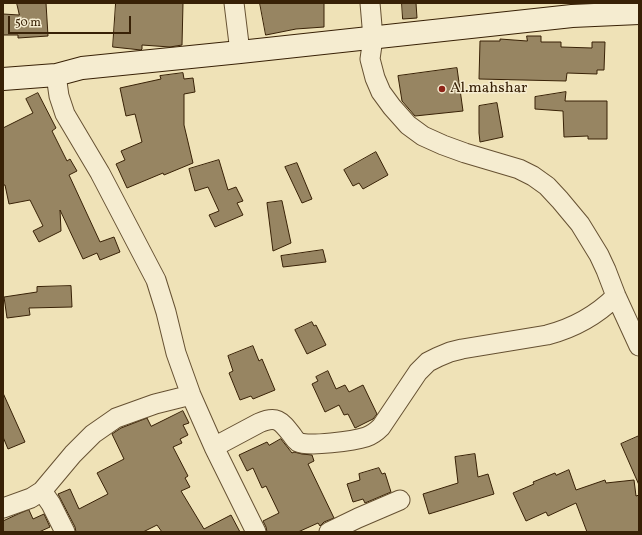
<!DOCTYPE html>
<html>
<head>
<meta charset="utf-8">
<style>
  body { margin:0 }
  #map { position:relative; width:642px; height:535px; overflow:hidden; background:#efe2b7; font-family:Vollkorn,serif }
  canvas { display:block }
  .frame { position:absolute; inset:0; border:4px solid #382106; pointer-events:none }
  .scale { position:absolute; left:8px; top:16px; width:123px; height:18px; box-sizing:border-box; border:2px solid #382106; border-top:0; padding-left:5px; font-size:12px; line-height:14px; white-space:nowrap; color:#382106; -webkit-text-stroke:3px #f5ecd0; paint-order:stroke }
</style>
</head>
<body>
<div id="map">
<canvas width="642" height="535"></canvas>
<div class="frame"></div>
<div class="scale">50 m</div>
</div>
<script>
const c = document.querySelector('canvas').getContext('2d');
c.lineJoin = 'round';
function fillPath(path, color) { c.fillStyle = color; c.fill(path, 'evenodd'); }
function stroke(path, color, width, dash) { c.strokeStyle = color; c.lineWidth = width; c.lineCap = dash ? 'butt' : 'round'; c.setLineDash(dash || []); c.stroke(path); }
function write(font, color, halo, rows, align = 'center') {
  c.font = font + ' Vollkorn,serif'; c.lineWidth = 3; c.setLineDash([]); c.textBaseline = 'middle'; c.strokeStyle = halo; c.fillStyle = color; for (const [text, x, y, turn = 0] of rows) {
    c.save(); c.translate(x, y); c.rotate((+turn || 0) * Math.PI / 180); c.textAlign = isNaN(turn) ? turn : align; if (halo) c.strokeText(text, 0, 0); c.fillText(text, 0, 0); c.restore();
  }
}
const building = new Path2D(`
  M17,3H46L48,36L18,38V35H3V14L19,15Z
  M116,3H183L182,45L170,47L142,45V49L141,50L113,47Z
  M260,3H324V27L296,29L266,35Z
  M402,3H416L417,18L403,19Z
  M527,36H541V42H561V47L592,48V42H605L604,70H597V74L567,73L566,81L479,79L480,41H500V39L527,41Z
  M457,68L463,111L415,116L402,101L398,76Z
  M183,73L184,79L193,78L195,92L184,94V125L193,163L164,175L163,173L127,188L116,164L125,160L121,151L142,142L135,114L126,116L120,88L161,79L160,76Z
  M566,92L565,101H607V139H588V136L564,137L563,111L535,109V97Z
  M38,93L56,128L52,131L67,161L70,159L77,171L69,175L100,242L114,237L120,252L100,260L97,253L83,259L60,210L61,231L39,242L33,231L43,226L30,200L9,204L5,185H3V128L33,113L26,99Z
  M497,103L503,137L480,142L479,133V106Z
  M376,152L388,175L363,189L359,183L353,186L344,170Z
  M219,160L228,190L236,187L243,201L237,203L243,215L215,227L209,215L219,211L208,187L195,191L189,169Z
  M297,163L312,199L302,203L285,167Z
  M282,201L291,243L273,251L267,203Z
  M323,250L326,262L283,267L281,256Z
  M71,286L72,307L29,308L30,315L7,318L4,297L37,292V287Z
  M312,322L314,326L316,325L326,345L307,354L295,330Z
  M253,346L259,361L262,359L275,390L253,399L251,396L240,400L229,373L233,371L228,356Z
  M328,371L336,389L345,385L349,392L363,385L377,414L373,419L355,428L348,414L344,415L339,405L325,412L312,384L318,381L316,377Z
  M3,393L25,442L8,449L3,437Z
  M183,411L189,423L183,425L188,435L180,439L182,443L173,447L188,476L185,478L190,487L181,491L204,529L231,515L240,532H162L157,525L143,532H76L75,527L58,494L70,489L79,509L108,494L97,473L124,459L112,434L121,428L147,418L151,426Z
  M639,436V485L621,444Z
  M281,439L292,453L294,452L302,454L312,455L314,461L308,464L334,518L324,522L320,526L318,523L298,532H267L266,527L263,521L279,513L266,486L262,488L253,468L247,471L239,455L267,442L269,445Z
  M475,454L478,477L488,474L494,494L429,514L423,494L458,483L455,457Z
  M379,468L382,474L385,473L391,492L365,503L363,499L353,502L347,484L360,480L359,474Z
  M569,470L576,490L605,480L606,483L634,480L636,496L639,495V532H587L576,503L548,516L546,512L526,521L513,493L534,484L533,482L555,473L556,475Z
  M29,510L33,519L44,514L50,527L39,532H3V521L18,514Z`);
const street = new Path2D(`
  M234,3L240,52
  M370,3L373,38L370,59L375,78L381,92L392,107L408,125L423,136L443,145L465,153L519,169L533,176L547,186L560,200L580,224L599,255L606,270L616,296L639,346
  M56,75L59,96L65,114L100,173L156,280L166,312L176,353L191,395L214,447L256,532
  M214,447L259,423C277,415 281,421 292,435C294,438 295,440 298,442C308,447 354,441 366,437C372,435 376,432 381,427L418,372L428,362L438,357L450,352L462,349L547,335C574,328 597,315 616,296
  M42,491L51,504L65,532
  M3,508L31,498L42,491L73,454L93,434L116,418L155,404L191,395
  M329,532L358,518L400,500`);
const secondary = new Path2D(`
  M3,79L56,75L82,68L240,52L572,16L639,13`);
const markers = [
  [442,89,4,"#8f2418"]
];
const poiNames = [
  ["Al.mahshar",450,89]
];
fillPath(building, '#978562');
stroke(building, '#382106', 1);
stroke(street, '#665132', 21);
stroke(secondary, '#382106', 24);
stroke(street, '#f5ecd0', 19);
stroke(secondary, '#f5ecd0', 22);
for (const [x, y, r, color] of markers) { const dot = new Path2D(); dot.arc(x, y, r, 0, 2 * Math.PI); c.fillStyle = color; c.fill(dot); stroke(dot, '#f5ecd0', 1.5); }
write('15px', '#382106', '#f5ecd0', poiNames, 'left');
</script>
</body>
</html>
